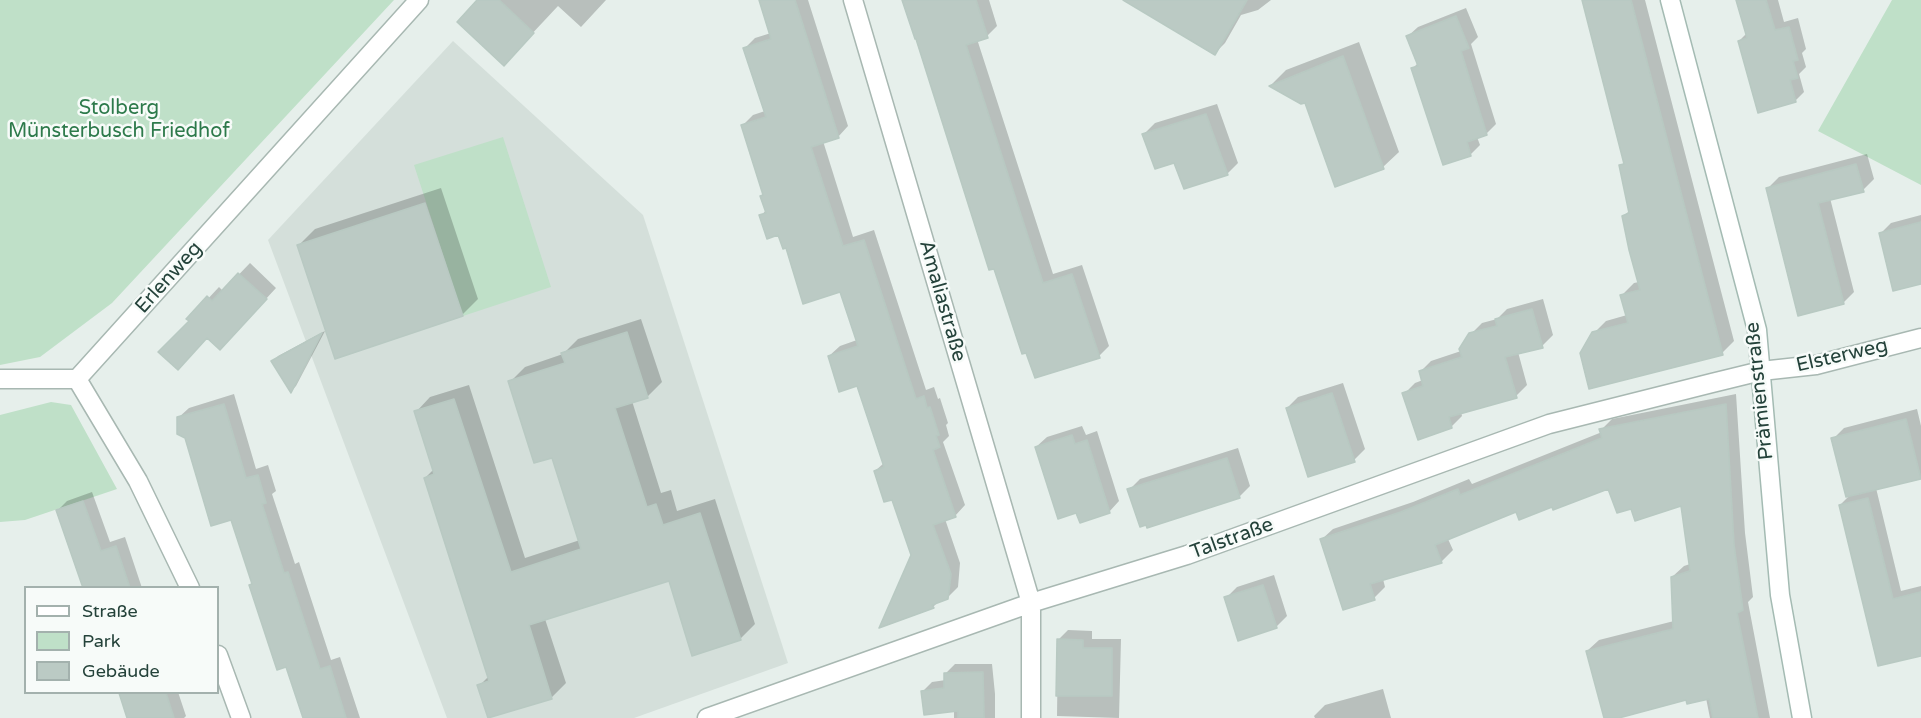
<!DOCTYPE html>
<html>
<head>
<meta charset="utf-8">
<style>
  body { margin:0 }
  #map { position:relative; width:1921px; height:718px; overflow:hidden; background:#e6efeb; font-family:"Varela Round",sans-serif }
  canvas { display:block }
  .legend { position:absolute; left:24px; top:586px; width:195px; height:108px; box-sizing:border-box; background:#f7fbf9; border:2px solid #a3b1ad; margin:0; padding:8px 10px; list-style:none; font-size:18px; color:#24423a }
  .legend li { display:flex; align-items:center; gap:12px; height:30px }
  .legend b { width:30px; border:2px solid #a3b1ad }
</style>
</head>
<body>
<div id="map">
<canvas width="1921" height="718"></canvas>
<ul class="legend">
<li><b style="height:8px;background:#fff"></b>Straße</li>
<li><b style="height:16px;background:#bfe0c8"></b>Park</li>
<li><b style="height:16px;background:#bbcac4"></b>Gebäude</li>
</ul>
</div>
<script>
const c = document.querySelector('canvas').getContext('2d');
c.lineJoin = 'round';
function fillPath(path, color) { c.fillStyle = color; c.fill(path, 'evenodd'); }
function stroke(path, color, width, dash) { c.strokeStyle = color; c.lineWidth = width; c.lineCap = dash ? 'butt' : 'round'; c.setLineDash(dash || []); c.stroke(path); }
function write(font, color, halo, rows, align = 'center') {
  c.font = font + ' "Varela Round",sans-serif'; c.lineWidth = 5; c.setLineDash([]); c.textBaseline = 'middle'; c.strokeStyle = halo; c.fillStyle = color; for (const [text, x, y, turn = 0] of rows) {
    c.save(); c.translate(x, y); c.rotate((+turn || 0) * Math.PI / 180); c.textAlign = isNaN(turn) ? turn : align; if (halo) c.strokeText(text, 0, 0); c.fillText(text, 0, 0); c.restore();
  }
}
const built = new Path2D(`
  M453,41L643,215L788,663L634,718H447L268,240Z`);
const green = new Path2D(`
  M0,0H394L112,303L40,357L0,365Z
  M1892,0H1921V185L1818,131Z
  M503,137L551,287L463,316L414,165Z
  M51,402L71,405L117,489L25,520L0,522V415Z`);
const shadow = new Path2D(`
  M480,0H606L581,27L558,6L513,54Z
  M760,0H808L848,126L838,137L823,141L853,237L874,230L926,390L934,387L938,399L940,398L948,423L946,425L949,436L943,442L965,505L955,516L945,519L960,563L958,587L947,598L939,601L933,607L882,625L913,555L893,498L875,471L884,463L858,384L829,356L840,346L857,340L841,290L787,246L779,233L761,216L766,210L764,194L743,125L753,115L765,111L745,48L755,38L771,33Z
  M903,0H989L997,26L987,36L977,39L1053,274L1082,265L1109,346L1099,356L995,267L964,186Z
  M1137,0H1271L1258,10L1241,15L1225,43L1215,53Z
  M1584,0H1645L1734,341L1722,353L1594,333L1606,321L1627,315L1622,295L1634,283L1639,282L1624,216L1630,210L1621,165L1625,162Z
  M1738,0H1778L1784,22L1798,18L1806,49L1802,53L1806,67L1799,74L1804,92L1795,101L1739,41L1747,33Z
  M1466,8L1478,37L1471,44L1496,124L1487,133L1477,137L1480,145L1470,155L1413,68L1418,63L1408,36L1418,27Z
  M1359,42L1399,152L1383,167L1305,101L1271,85L1286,70Z
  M1217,104L1238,163L1227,174L1175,161L1144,134L1155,123Z
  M1867,154L1874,179L1863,190L1830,198L1854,292L1843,303L1768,188L1779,177Z
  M441,188L478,299L462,315L299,245L315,229Z
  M1921,215V282L1880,234L1891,223Z
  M250,263L276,288L230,338L189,319L219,287L223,291Z
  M1543,299L1553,335L1542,346L1518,352L1527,385L1516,396L1461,412L1462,416L1451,427L1404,394L1415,383L1423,380L1420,372L1431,361L1461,351L1471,334L1482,323L1497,319L1507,309Z
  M641,319L662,382L647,397L632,401L661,493L671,490L677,511L715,499L755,624L740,639L670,579L545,619L566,683L551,698L479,686L489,676L425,478L434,469L416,412L430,397L469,385L525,558L580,540L553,456L510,382L525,367L563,354L578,339Z
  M325,331L296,386L291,391L273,362L278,356Z
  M1343,383L1365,449L1354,460L1287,408L1298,397Z
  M234,394L256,469L268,465L276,491L272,494L295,564L299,562L331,660L340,657L360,718H305L287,665L251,585L253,583L232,518L186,437L178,418L189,408Z
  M1736,394L1745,533L1753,597L1748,602L1770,718H1710L1706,698H1687L1613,718H1605L1587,651L1599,640L1674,621L1672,577L1684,566L1690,564L1683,504L1632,507L1608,487L1553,505L1517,511L1448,539L1453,550L1441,562L1383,579L1385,587L1374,598L1321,540L1333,529L1413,502L1469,479L1472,484L1602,432L1601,430L1612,419Z
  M1917,409L1921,426V477L1876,488L1901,591L1921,586V654L1840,505L1851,494L1833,439L1844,428Z
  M1082,426L1086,435L1097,431L1119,501L1109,512L1077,511L1036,447L1047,437Z
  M1238,448L1250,486L1239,497L1129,490L1140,479Z
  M92,492L110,542L125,537L142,588H81L84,586L58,510L67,501Z
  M1274,575L1287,616L1276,627L1226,598L1237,587Z
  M1068,630L1092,631V639H1121L1119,718L1057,716L1058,640Z
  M955,664H992L995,694V718H954V710L923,691L932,682L946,680V673Z
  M1383,689L1391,718H1315L1314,716L1325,705Z
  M121,692H178L186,716L184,718H129Z`);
const building = new Path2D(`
  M477,0H499L534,33L504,66L457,22Z
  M759,0H795L839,138L811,147L843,246L864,240L916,399L924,396L927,408L930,407L939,435L936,436L940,447L933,450L956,517L933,525L951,574L948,599L932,605L934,608L879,628L911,555L892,500L884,502L874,471L884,467L857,386L839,392L828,356L858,346L840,292L803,304L786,248L783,249L778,235L767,239L759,215L766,213L760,196L763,195L741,125L766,117L743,48L771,39Z
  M902,0H976L988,38L966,45L1043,283L1072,274L1100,358L1035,378L1026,353L1022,354L994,269L989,270L916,39H915Z
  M1123,0H1247L1215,55Z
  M1582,0H1631L1723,355L1589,389L1580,353L1592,332L1628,323L1620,295L1640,290L1629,250L1622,216L1629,213L1619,165L1624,164Z
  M1736,0H1766L1775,30L1789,27L1798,60L1793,61L1798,78L1790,80L1796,102L1758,113L1738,41L1747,38Z
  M1456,16L1469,48L1461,51L1487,135L1467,142L1471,156L1443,165L1411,68L1418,66L1406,36Z
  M1343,56L1384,169L1335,187L1305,103L1301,104L1269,86Z
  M1206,114L1228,175L1184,189L1174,163L1155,169L1142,134Z
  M1856,164L1864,192L1818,203L1844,304L1798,316L1766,188Z
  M425,203L463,316L335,359L297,245Z
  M1921,222V284L1893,291L1879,233Z
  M238,273L267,299L220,350L207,338L178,370L158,352L189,321L186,319L207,296L212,301Z
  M1532,309L1543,348L1505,357L1517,398L1449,417L1452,428L1418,440L1402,393L1423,386L1419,371L1462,357L1459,349L1469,333L1497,326L1495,319Z
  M627,332L648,398L615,408L647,507L656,504L663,525L700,513L741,640L692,656L669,581L529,625L552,699L488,718L477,685L489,681L424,478L434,474L414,411L454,399L511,572L581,549L552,458L534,463L508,381L565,363L561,353Z
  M322,333L291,393L271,361Z
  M1332,393L1355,462L1308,477L1286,408Z
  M224,404L246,478L258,475L266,503L262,504L284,573L288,572L320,669L330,666L346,718H303L286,667L277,670L249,585L252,584L231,520L211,526L185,438L177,434V417Z
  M1726,404L1734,545L1743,610L1737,613L1758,718H1713L1709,699L1687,704L1686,700L1619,718H1604L1586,651L1673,629L1671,577L1690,571L1681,506L1635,521L1631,509L1617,513L1608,489L1553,510L1552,507L1519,520L1516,512L1435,545L1442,563L1370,584L1375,600L1343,610L1320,539L1401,512L1458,489L1460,495L1602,438L1599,429Z
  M1906,419L1921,479L1846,497L1831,438Z
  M1072,435L1075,444L1087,440L1110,513L1080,523L1076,513L1058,519L1035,447Z
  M1227,458L1240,498L1147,528L1146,525L1140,527L1127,489Z
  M1868,498L1893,599L1921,592V656L1878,666L1839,505Z
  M83,501L101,551L116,546L130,588H83L56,510Z
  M1263,585L1277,628L1238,641L1224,597Z
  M1057,639L1083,640V648H1112V696H1056Z
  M983,672L984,718H958V711L924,715L921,691L944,688V673Z
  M119,693H166L174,718H127Z`);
const street = new Path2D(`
  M853,0L1031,603V718
  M0,379H77
  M190,588L138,481L77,379L419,0
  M218,655L241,718
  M707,718L1031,603L1187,555L1549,424L1712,383L1761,371L1816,365L1921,338`);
const secondary = new Path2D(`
  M1670,0L1757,330L1780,595L1802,718`);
const parkNames = [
  ["Stolberg",119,109],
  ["Münsterbusch Friedhof",119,132]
];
const streetNames = [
  ["Erlenweg",169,278,-48],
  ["Amaliastraße",942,301,74],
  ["Elsterweg",1842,356,-13],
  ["Prämienstraße",1760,391,-96],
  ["Talstraße",1232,539,-20]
];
fillPath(built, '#d4dfda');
fillPath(green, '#bfe0c8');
fillPath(shadow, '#0003');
fillPath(building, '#bbcac4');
stroke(building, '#b8c9c2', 1.5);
stroke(street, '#a8b8b2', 21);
stroke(secondary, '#a4bbb3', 21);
stroke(street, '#fff', 18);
stroke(secondary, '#fff', 18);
write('20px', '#2d7a4b', '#f7fbf9', parkNames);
write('20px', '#24423a', '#f7fbf9', streetNames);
</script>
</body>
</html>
